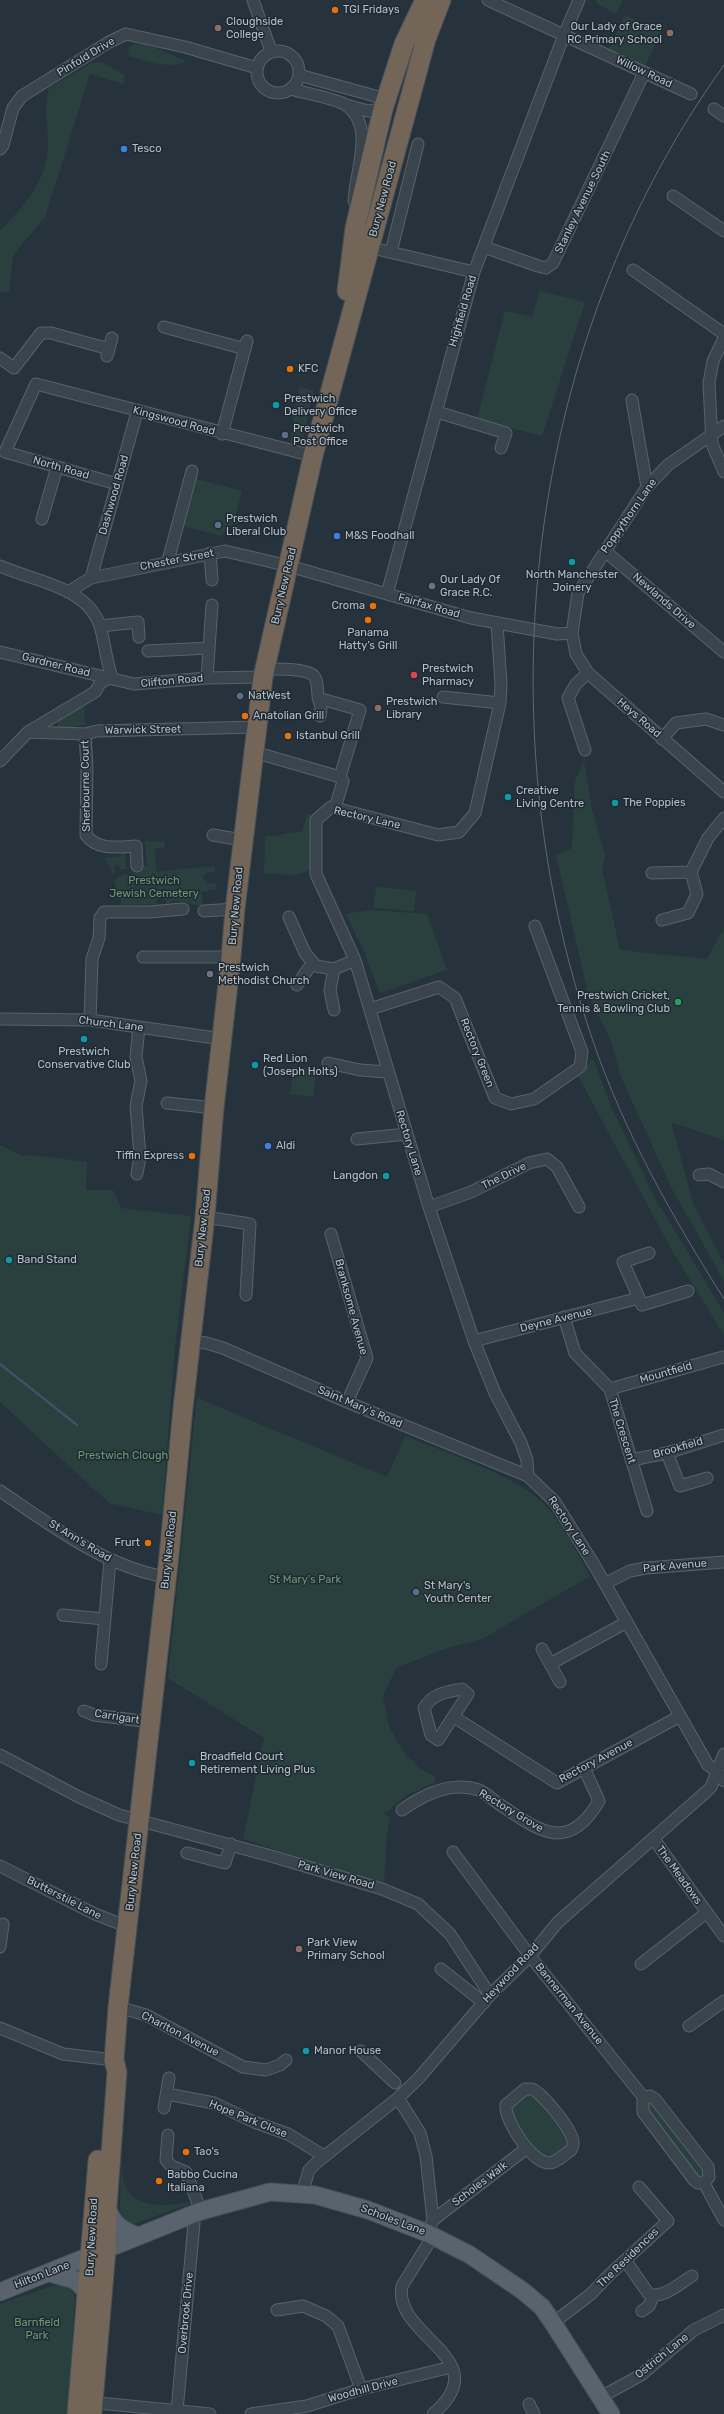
<!DOCTYPE html>
<html>
<head>
<meta charset="utf-8">
<style>
  body { margin:0 }
  canvas { display:block; background:#26333d }
</style>
</head>
<body>
<canvas width="724" height="2414"></canvas>
<script>
const c = document.querySelector('canvas').getContext('2d');
c.lineJoin = 'round';
function fillPath(path, color) { c.fillStyle = color; c.fill(path, 'evenodd'); }
function stroke(path, color, width, dash) { c.strokeStyle = color; c.lineWidth = width; c.lineCap = dash ? 'butt' : 'round'; c.setLineDash(dash || []); c.stroke(path); }
function write(font, color, halo, rows, align = 'center') {
  c.font = font + ' Rubik,sans-serif'; c.lineWidth = 3; c.setLineDash([]); c.textBaseline = 'middle'; c.strokeStyle = halo; c.fillStyle = color; for (const [text, x, y, turn = 0] of rows) {
    c.save(); c.translate(x, y); c.rotate((+turn || 0) * Math.PI / 180); c.textAlign = isNaN(turn) ? turn : align; if (halo) c.strokeText(text, 0, 0); c.fillText(text, 0, 0); c.restore();
  }
}
const green = new Path2D(`
  M597,0H623L616,14L596,3Z
  M625,15L661,32L644,68L608,51Z
  M133,44C153,43 169,55 187,61C167,70 148,61 128,56L129,48Z
  M103,62L125,76L123,84L90,74L45,217L13,255L9,292H0V231C24,205 47,183 48,145C48,126 44,107 49,88L92,63Z
  M540,291L585,302L542,436L477,419L505,311L532,317Z
  M300,387L314,391L303,438L297,444L290,443L294,418L292,417Z
  M196,479L242,491L234,522L221,536L184,526Z
  M84,701L85,725L60,728L58,726L57,720Z
  M584,761L592,810L605,854L602,869L620,950L707,959L724,928V1140L671,1122L693,1203L724,1264V1281L671,1187L621,1077L610,1038L589,997L556,855L572,848L575,781Z
  M307,814L315,815L309,832L310,870L295,875L264,873L265,836C279,837 289,831 302,832Z
  M145,841L165,842L164,848H155L156,872L215,866V872L206,873L203,878L207,884L216,883L217,889L201,892L203,906C192,906 177,895 167,904L164,898L156,899V904L122,905L114,881L121,876L138,872L141,866H147Z
  M121,848L129,850L131,853L125,854L126,867H132L121,870L117,864L113,865L115,871L113,874L105,858L121,856Z
  M376,887L416,891L414,911L374,908Z
  M369,910L427,914L447,970L380,993L366,956L346,914Z
  M594,1060L611,1107L656,1200L724,1313V1335L674,1254L578,1076L590,1061Z
  M296,1066L316,1071L313,1097L290,1094L293,1074L287,1072V1069Z
  M0,1145L22,1156L31,1155L87,1162L86,1190H113L121,1208L191,1216L175,1346L162,1515L109,1503L0,1402Z
  M197,1398L387,1477L405,1436C444,1452 515,1475 544,1504C563,1524 576,1552 590,1576L482,1639L447,1648L396,1668L383,1696L389,1727L405,1754L423,1771L434,1776L436,1782L407,1795L384,1814L390,1818L387,1833L384,1885L243,1839L264,1738L168,1678Z
  M529,2094C541,2093 562,2130 570,2141V2146L556,2158L544,2159L526,2142L509,2107L511,2103Z
  M650,2099L706,2170L705,2179L698,2178L646,2111V2104Z
  M121,2158C122,2166 121,2176 124,2183C135,2212 171,2205 194,2202L131,2225L121,2218L120,2213Z
  M65,2284L72,2289L75,2297L67,2414H0V2304L52,2286Z`);
const stream = new Path2D(`
  M0,1364L77,1425`);
const street = new Path2D(`
  M253,0L271,51
  M488,0L691,94
  M257 72a21 21 0 1 1 42 0a21 21 0 1 1-42 0Z
  M299,75L386,99
  M291,89C304,93 333,98 344,104C377,124 355,171 354,201
  M346,105L368,111L383,109
  M714,109L724,116
  M0,149L3,145L13,108L22,96L109,42L126,34L185,47L257,68
  M673,196L724,231
  M364,246L474,272
  M484,247L538,266L546,268L553,263L644,73
  M391,252L418,144
  M633,270L724,334
  M164,327L245,349
  M724,338L713,361L709,383L712,444L724,472
  M107,356L112,338
  M0,358L14,368L41,333H51L109,349
  M632,400L647,487
  M437,412L506,433L501,448
  M724,426L668,465L647,487L578,593L572,633L576,654L588,673L724,792
  M222,434L247,341
  M117,484L5,452L36,384L313,456
  M42,519L57,467
  M605,551L724,652
  M210,553L212,580
  M168,561L192,471
  M0,566C32,581 87,586 100,626C105,643 106,661 112,677
  M91,578L137,412
  M68,592L91,578L225,551L289,566L471,618L557,634L572,633
  M387,594L474,272L564,35L579,0
  M497,623L501,685L500,703L475,813L459,832L438,835L331,807L316,820V874L355,960L429,1207L474,1341L495,1393L521,1443L527,1460L528,1476
  M100,626L138,622L139,637
  M148,651L209,648
  M0,652L134,684L207,678L263,677
  M265,669C276,669 307,668 314,676C318,681 317,689 318,695C319,704 323,706 320,716
  M207,678L212,605
  M443,697L500,703
  M28,732L85,734L97,731L258,727
  M85,734L87,767L86,835C98,851 118,847 136,846L137,866
  M662,739L676,723L706,719L724,725
  M585,750L568,698L576,684L588,673
  M254,752L340,777L360,710L318,698
  M0,761L28,732L95,692L101,682L112,677
  M335,808L343,781
  M213,835L242,840
  M652,873L691,872
  M204,911L235,909
  M289,917L305,953L316,966L334,969L355,960
  M662,920L688,913L697,894L691,872L708,838L724,818
  M143,957H231
  M334,969L330,990L334,1010
  M297,985L313,962
  M370,1009L439,987L455,998L495,1098L511,1104L534,1099L580,1067L582,1052L535,926
  M0,1019L90,1020L222,1039
  M90,1020L92,959L99,938L100,918L104,912H149L183,909
  M328,1063L360,1070L387,1072
  M167,1103L214,1108
  M357,1139L407,1134
  M137,1174L140,1156L136,1106L141,1081L136,1057L139,1027
  M699,1175L709,1174L724,1182
  M429,1207L471,1192L529,1163L547,1159L557,1167L579,1207
  M205,1217L250,1224L246,1295
  M331,1234L367,1358L347,1402
  M649,1253L623,1262L642,1305L688,1291
  M564,1317L575,1353L610,1389L647,1511
  M191,1341L206,1343L223,1348L347,1402L528,1476L555,1502L596,1568L708,1765L718,1772L724,1781
  M474,1341L639,1298
  M610,1389L723,1357
  M667,1453L680,1486L707,1478
  M631,1460L667,1453L724,1435
  M0,1491C51,1525 105,1567 166,1577
  M606,1583L630,1571L646,1568L724,1562
  M63,1615L104,1619
  M542,1649L560,1682
  M101,1664L110,1560
  M550,1664L627,1622
  M462,1689L468,1694L438,1740L431,1735L424,1708C433,1693 447,1692 462,1689Z
  M84,1711L94,1715L150,1722
  M454,1717L557,1783L680,1716
  M0,1755L79,1797L119,1815L271,1856L382,1889L418,1904L450,1934L490,1995
  M402,1810C423,1795 452,1781 479,1790C486,1793 493,1800 499,1804C539,1831 568,1854 599,1801L584,1768
  M653,1838L724,1936
  M453,1852L530,1956L644,2098
  M187,1853L225,1863L231,1844
  M0,1866L95,1914L128,1927
  M0,1947L3,1924
  M641,1964L706,1913
  M441,1969L484,2003
  M118,2007L146,2015L243,2067L266,2070L280,2065L286,2060
  M689,2026L724,2001
  M0,2028L63,2054L114,2060
  M361,2051L395,2083
  M525,2089H532C542,2093 575,2132 573,2144C573,2146 572,2148 571,2150C565,2154 556,2163 549,2163C532,2163 504,2120 506,2105Z
  M167,2094L214,2103L254,2122L288,2134L324,2156
  M650,2096L655,2099L708,2167L709,2177L704,2183H698L694,2180L643,2112V2099Z
  M398,2098L420,2133L426,2156L433,2220L427,2233
  M164,2108L169,2078
  M168,2135L166,2160L171,2166L186,2172L201,2211
  M704,2183L724,2220
  M302,2194L309,2170L316,2163L398,2098L418,2079L490,1995L530,1956L558,1922L706,1792L711,1787L724,1754
  M433,2220L527,2148
  M433,2236L402,2286C392,2337 499,2358 433,2414
  M625,2260L648,2293C661,2301 680,2283 692,2276
  M277,2310L303,2306L326,2316L338,2326L361,2389
  M642,2311L649,2306L653,2296
  M553,2323L591,2294L610,2274L668,2221L639,2187
  M599,2398L641,2375L694,2330L724,2315
  M89,2402L210,2414
  M529,2404L534,2414
  M177,2411L194,2223L191,2215
  M251,2414L307,2406L361,2389L451,2367`);
const primary = new Path2D(`
  M107,2207C112,2223 122,2231 138,2236
  M50,2273L75,2280L88,2293
  M0,2292L201,2211L270,2192L315,2195L368,2210L427,2233L470,2255L523,2291L542,2307L553,2323L611,2414`);
const highway = new Path2D(`
  M347,291L355,228L383,109L404,44L425,0
  M77,2414L98,2160
  M92,2414L106,2250L107,2207L117,2072L114,2060L118,2007L169,1556L183,1408L205,1217L214,1108L231,957L235,909L263,677L313,456L426,39L441,0`);
const tram = new Path2D(`
  M724,65C525,342 482,721 593,1041C624,1132 673,1218 724,1299`);
const markers = [
  [335,10,4,"#e8710a"],
  [218,28,4,"#8d6e63"],
  [670,33,4,"#8d6e63"],
  [124,149,4,"#3f7fe0"],
  [290,369,4,"#e8710a"],
  [276,405,4,"#0f9aa8"],
  [285,435,4,"#5c6f8a"],
  [218,525,4,"#5c6f8a"],
  [337,536,4,"#3f7fe0"],
  [572,562,4,"#0f9aa8"],
  [432,586,4,"#6b7280"],
  [373,606,4,"#e8710a"],
  [368,620,4,"#e8710a"],
  [414,675,4,"#e0444e"],
  [240,696,4,"#5c6f8a"],
  [378,708,4,"#8d6e63"],
  [245,716,4,"#e8710a"],
  [288,736,4,"#e8710a"],
  [508,797,4,"#0f9aa8"],
  [615,803,4,"#0f9aa8"],
  [210,974,4,"#6b7280"],
  [678,1002,4,"#2e9e5b"],
  [84,1039,4,"#0f9aa8"],
  [255,1065,4,"#0f9aa8"],
  [268,1146,4,"#3f7fe0"],
  [192,1156,4,"#e8710a"],
  [386,1176,4,"#0f9aa8"],
  [9,1260,4,"#0f9aa8"],
  [148,1543,4,"#e8710a"],
  [416,1592,4,"#5c6f8a"],
  [192,1763,4,"#0f9aa8"],
  [299,1949,4,"#8d6e63"],
  [306,2051,4,"#0f9aa8"],
  [186,2152,4,"#e8710a"],
  [159,2181,4,"#e8710a"]
];
const poiNames = [
  ["TGI Fridays",343,10],
  ["Cloughside",226,22],
  ["College",226,35],
  ["Our Lady of Grace",662,27,"right"],
  ["RC Primary School",662,40,"right"],
  ["Tesco",132,149],
  ["KFC",298,369],
  ["Prestwich",284,399],
  ["Delivery Office",284,412],
  ["Prestwich",293,429],
  ["Post Office",293,442],
  ["Prestwich",226,519],
  ["Liberal Club",226,532],
  ["M&S Foodhall",345,536],
  ["North Manchester",572,575,"center"],
  ["Joinery",572,588,"center"],
  ["Our Lady Of",440,580],
  ["Grace R.C.",440,593],
  ["Croma",365,606,"right"],
  ["Panama",368,633,"center"],
  ["Hatty’s Grill",368,646,"center"],
  ["Prestwich",422,669],
  ["Pharmacy",422,682],
  ["NatWest",248,696],
  ["Prestwich",386,702],
  ["Library",386,715],
  ["Anatolian Grill",253,716],
  ["Istanbul Grill",296,736],
  ["Creative",516,791],
  ["Living Centre",516,804],
  ["The Poppies",623,803],
  ["Prestwich",218,968],
  ["Methodist Church",218,981],
  ["Prestwich Cricket,",670,996,"right"],
  ["Tennis & Bowling Club",670,1009,"right"],
  ["Prestwich",84,1052,"center"],
  ["Conservative Club",84,1065,"center"],
  ["Red Lion",263,1059],
  ["(Joseph Holts)",263,1072],
  ["Aldi",276,1146],
  ["Tiffin Express",184,1156,"right"],
  ["Langdon",378,1176,"right"],
  ["Band Stand",17,1260],
  ["Frurt",140,1543,"right"],
  ["St Mary's",424,1586],
  ["Youth Center",424,1599],
  ["Broadfield Court",200,1757],
  ["Retirement Living Plus",200,1770],
  ["Park View",307,1943],
  ["Primary School",307,1956],
  ["Manor House",314,2051],
  ["Tao's",194,2152],
  ["Babbo Cucina",167,2175],
  ["Italiana",167,2188]
];
const streetNames = [
  ["Pinfold Drive",86,57,-31],
  ["Willow Road",644,72,25],
  ["Bury New Road",383,199,-75],
  ["Stanley Avenue South",583,202,-64],
  ["Highfield Road",463,311,-74],
  ["Kingswood Road",174,421,15],
  ["North Road",61,468,16],
  ["Dashwood Road",114,495,-74],
  ["Poppythorn Lane",629,516,-55],
  ["Chester Street",177,560,-11],
  ["Bury New Road",284,586,-77],
  ["Newlands Drive",664,601,41],
  ["Fairfax Road",429,606,16],
  ["Gardner Road",56,665,14],
  ["Clifton Road",172,681,-5],
  ["Heys Road",639,718,41],
  ["Warwick Street",143,730,-1],
  ["Sherbourne Court",86,786,-91],
  ["Rectory Lane",367,818,13],
  ["Bury New Road",236,906,-85],
  ["Church Lane",111,1024,7],
  ["Rectory Green",477,1053,68],
  ["Rectory Lane",409,1143,73],
  ["The Drive",504,1176,-26],
  ["Bury New Road",203,1228,-84],
  ["Branksome Avenue",351,1307,75],
  ["Deyne Avenue",556,1320,-14],
  ["Mountfield",666,1373,-16],
  ["Saint Mary's Road",360,1407,23],
  ["The Crescent",622,1431,73],
  ["Brookfield",678,1448,-16],
  ["Rectory Lane",569,1526,57],
  ["St Ann's Road",80,1541,31],
  ["Bury New Road",169,1550,-84],
  ["Park Avenue",675,1566,-5],
  ["Carrigart",117,1717,9],
  ["Rectory Avenue",596,1761,-28],
  ["Rectory Grove",511,1811,31],
  ["Bury New Road",134,1872,-84],
  ["Park View Road",336,1875,16],
  ["The Meadows",679,1875,54],
  ["Butterstile Lane",64,1898,27],
  ["Heywood Road",511,1973,-47],
  ["Bannerman Avenue",569,2004,51],
  ["Charlton Avenue",180,2034,27],
  ["Hope Park Close",248,2119,22],
  ["Scholes Walk",480,2184,-37],
  ["Scholes Lane",393,2220,21],
  ["Bury New Road",92,2237,-87],
  ["The Residences",628,2258,-44],
  ["Hilton Lane",42,2275,-21],
  ["Overbrook Drive",186,2313,-85],
  ["Ostrich Lane",662,2356,-39],
  ["Woodhill Drive",363,2390,-15]
];
const parkNames = [
  ["Prestwich",154,881],
  ["Jewish Cemetery",154,894],
  ["Prestwich Clough",123,1456],
  ["St Mary's Park",305,1580],
  ["Barnfield",37,2323],
  ["Park",37,2336]
];
fillPath(green, '#29403f');
stroke(stream, '#3c5365', 2.5);
stroke(street, '#58626b', 13);
stroke(primary, '#465059', 19);
stroke(highway, '#454f58', 21);
stroke(street, '#3a444d', 11);
stroke(primary, '#58636d', 17);
stroke(highway, '#736557', 19);
stroke(tram, '#5c6974', 1);
for (const [x, y, r, color] of markers) { const dot = new Path2D(); dot.arc(x, y, r, 0, 2 * Math.PI); c.fillStyle = color; c.fill(dot); stroke(dot, '#1f2932', 1.5); }
write('11px', '#b6bfc8', '#1f2932', poiNames, 'left');
write('11px', '#b6bfc8', '#1f2932', streetNames);
write('11px', '#6e9873', '#1f2932', parkNames);
</script>
</body>
</html>
